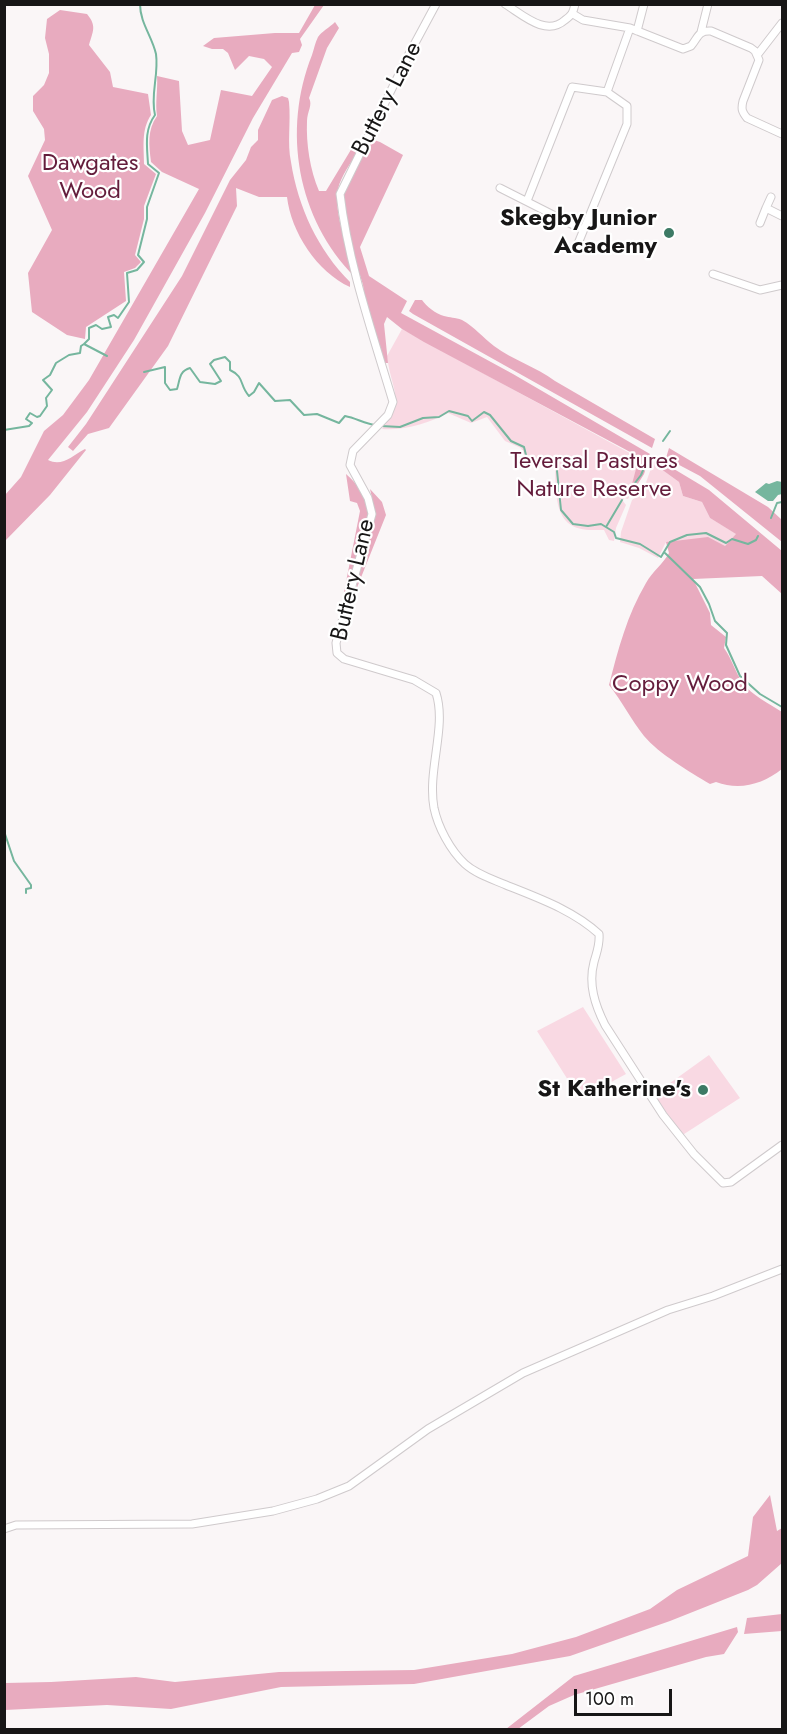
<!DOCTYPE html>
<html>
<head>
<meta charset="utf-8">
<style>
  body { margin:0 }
  #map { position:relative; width:787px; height:1734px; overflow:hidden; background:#faf6f7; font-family:Jost,sans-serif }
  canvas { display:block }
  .frame { position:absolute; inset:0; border:6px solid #171616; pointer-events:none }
  .scale { position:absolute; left:574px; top:1689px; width:98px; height:27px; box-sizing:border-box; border:3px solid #171616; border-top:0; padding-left:8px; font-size:18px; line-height:21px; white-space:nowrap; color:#171616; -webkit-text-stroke:4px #fff; paint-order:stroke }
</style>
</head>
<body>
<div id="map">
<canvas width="787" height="1734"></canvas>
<div class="frame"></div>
<div class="scale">100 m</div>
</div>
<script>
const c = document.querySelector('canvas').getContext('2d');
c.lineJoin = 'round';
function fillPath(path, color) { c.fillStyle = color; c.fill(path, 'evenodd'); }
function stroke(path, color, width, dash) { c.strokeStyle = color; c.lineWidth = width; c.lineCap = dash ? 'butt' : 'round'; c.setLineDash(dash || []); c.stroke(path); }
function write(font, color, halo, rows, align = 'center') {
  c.font = font + ' Jost,sans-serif'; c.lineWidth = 4.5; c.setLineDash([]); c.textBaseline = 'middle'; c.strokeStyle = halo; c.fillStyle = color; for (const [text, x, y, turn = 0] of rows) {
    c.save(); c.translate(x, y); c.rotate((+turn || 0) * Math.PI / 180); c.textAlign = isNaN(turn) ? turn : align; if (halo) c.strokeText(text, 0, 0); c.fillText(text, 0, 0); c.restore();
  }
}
const green = new Path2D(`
  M402,329L648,463L644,474L628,499L624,498L623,501L626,505L616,528L614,541L609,540L604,530C594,530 580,531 571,525C553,514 556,482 555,463L527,462L521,448L505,441L487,417L471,423L448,413C430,423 403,431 382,429C406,398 391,390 387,356Z
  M654,460L661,469L679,482L683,496L702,502L710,518L737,534L725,546L666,542L658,558L639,548L620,542L621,532L632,500L643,491Z
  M583,1007L626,1074L580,1099L537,1031Z
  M709,1055L740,1098L681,1136L652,1096Z`);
const forest = new Path2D(`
  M315,5H324L300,39L302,45L299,52L292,53L253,118L205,213L134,340L87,412L48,460C62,467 72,456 85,449L86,450L50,495L5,541V495L21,477L44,431L63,415L89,380L199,189L162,172L151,162C149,145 147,130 157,116C155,102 158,90 157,76L179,81L182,131L188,145L210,140L221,90L252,96L272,67L264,59L249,56L235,70L228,53L223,49H212L203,46L214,38L275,33H299Z
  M60,10L87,14C97,26 93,31 89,45L110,72L113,87L148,94L151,115C141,130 144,147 144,164L156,174L144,206V219L135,255L141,262L135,268L124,272L126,301L86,327L85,339L67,335L32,312L28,273L52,230L28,176L45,140L44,129L33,111V96L44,85L49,73V54L45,38L47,19Z
  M335,22L339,28L327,48L309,98C313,105 307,112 307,121C306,144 310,170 319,191H326L352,148L359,151C351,162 341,176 338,189C333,209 349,256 355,277C297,219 282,130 312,55C314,49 315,43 318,37C321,32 330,27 335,22Z
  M282,96L288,98L289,102C291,122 287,143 291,162C298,207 318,250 350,282V287C317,272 291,232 287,197H259L236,188L237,206L168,346L109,428L88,434L73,451L68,447L86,424L182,276L230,180L246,160L251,147L258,140V130L272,100Z
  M371,139L380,142L403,155L360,247L369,276L407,301L401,313L513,374L650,454L644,474L634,490L632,484L636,469L632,453L424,342L402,329L387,317L384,324L388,363H384L365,301L363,285L352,250L342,194Z
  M415,300H422C426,306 436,314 444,316C450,318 455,317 462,320C475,327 483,338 494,346C513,360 536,367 555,381L655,439L652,448L413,314L409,311Z
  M669,448L768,507L782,520V542L700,476L666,458Z
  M664,463L709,490L782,551V594L762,576L693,579L710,613L711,625L726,637L724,648C732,659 735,672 743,683C751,695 770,704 782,712V769C763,784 740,791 716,782L710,784C690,772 659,754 644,736C631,720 622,701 609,685C618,650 627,615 646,583C652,572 663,564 669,553L666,542L708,537L725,546L736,534L710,518L702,502L683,496L679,482L661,469Z
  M346,474C358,484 367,498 368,514C369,526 351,576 347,591L344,592L360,511L357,503L350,501Z
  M370,489L382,502L386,515L356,590L360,566L375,512Z
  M770,1495L777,1531L782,1528V1563L757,1585L748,1590L670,1621L570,1656L414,1684L281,1687L171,1709L107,1705L5,1710V1683L51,1682L136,1677L175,1682L279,1672L414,1670L512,1654L576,1637L650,1609L677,1590L748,1556L753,1517Z
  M782,1614V1631L744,1634L747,1618Z
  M737,1627L738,1632L724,1654L706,1657L574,1695L549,1706L518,1729H506L574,1676Z`);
const water = new Path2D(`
  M777,481L782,482V494L778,495L773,501H768L755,492L766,483L769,484Z`);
const stream = new Path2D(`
  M84,344L89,339V328L96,325L102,329L111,327L108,317L114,315L118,318L129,302L127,273L137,270L144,262L138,255L147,219V207L159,173L148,164C147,146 144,130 155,115C150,95 159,75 156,54C152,36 140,23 140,4
  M144,372L165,367V383L170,390L177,389C180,380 179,371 190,368L200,382L215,384L221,381L210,364L214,360L225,357L230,362V370C245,377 239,385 249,396L254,392L259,383L275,401L290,400L304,415L317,414L339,423L345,416C356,418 365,424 375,425
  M381,426L400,427L423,418L439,417L449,411L468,416L472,421L484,412L490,415L511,441L524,447L527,459L556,461L561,510L573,524L588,526L601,524L614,532L616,538L640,544L661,557L670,542L687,535L706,533L726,543L732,539L748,544L756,540L758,536
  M4,430L29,426L32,423L26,419L30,413L37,417L40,416L47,406L46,398L52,390L43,380L50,375L56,363L69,355L80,353L81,346L84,344L107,356
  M663,441L670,431
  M625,496L641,475L647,461
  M771,518L777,503L782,502
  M606,527L622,500
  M665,553L700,587L709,604L715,621L727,633L726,645L740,676L760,694L782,707
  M4,831L14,861L31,885V888L26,889V893`);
const street = new Path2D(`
  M436,4L408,56L340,194C348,263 373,335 393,402L388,415L353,451L350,465L368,498L372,514L336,643L337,653L344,659L414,680L436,693C447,727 427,770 434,808C438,827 450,850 465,864C476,874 492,879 506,885C538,898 573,910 599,934C600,945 597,951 594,962C588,984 595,1005 605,1025L663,1115L694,1154L723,1183L731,1182L782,1145
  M505,4C523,15 546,37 565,20C572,15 573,13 575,4
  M573,14L583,20L630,28L683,49L691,46C698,38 698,30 711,31L751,48L755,51L759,60L743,101C741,109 742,112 747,118L782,134
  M637,31L644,4
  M701,32L708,4
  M758,54L782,23
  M607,92L630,28
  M500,188L583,230
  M527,201L572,87L607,92L627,106V124L577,246
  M766,208L771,197
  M760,223L766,208L782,216
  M713,274L760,290L782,285
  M4,1529L16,1525L192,1524L273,1511L317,1499L349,1486L428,1429L523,1373L668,1310L713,1296L782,1269`);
const markers = [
  [669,233,6,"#3d7a65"],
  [703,1090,6,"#3d7a65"]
];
const streetNames = [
  ["Buttery Lane",388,99,-63],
  ["Buttery Lane",354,580,-77]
];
const parkNames = [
  ["Dawgates",90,164],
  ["Wood",90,192],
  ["Teversal Pastures",594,462],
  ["Nature Reserve",594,490],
  ["Coppy Wood",680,685]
];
const poiNames = [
  ["Skegby Junior",657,219],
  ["Academy",657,247],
  ["St Katherine's",691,1090]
];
fillPath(green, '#f9d9e3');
fillPath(forest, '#e8abbf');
fillPath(water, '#75b69e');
stroke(stream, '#75b69e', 2);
stroke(street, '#cfcacc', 9);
stroke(street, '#fff', 7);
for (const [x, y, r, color] of markers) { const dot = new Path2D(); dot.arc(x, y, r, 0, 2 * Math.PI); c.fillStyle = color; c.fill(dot); stroke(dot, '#fff', 2); }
write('24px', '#171616', '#fff', streetNames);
write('24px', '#641d3c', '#fff', parkNames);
write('bold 24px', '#171616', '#fff', poiNames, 'right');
</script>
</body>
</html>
